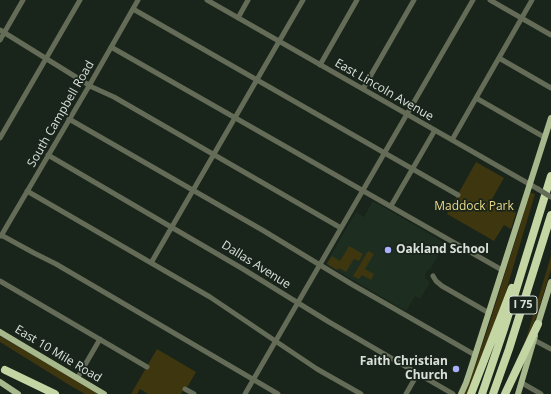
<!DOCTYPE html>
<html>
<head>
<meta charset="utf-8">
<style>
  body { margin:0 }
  canvas { display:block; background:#19241b }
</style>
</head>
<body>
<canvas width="551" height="394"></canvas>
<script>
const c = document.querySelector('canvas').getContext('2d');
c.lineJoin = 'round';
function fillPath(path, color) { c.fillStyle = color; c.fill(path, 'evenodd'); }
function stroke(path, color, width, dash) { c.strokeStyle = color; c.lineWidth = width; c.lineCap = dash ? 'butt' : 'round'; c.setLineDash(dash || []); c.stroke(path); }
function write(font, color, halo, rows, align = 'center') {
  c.font = font + ' "Open Sans",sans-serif'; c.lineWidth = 3.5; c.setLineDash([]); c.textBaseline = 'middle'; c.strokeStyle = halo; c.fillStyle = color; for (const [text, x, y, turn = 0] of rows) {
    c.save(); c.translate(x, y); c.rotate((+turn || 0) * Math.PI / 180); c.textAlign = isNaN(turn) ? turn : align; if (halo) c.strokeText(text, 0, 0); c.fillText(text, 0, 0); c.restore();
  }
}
const built = new Path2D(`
  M373,201L445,243L431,268L427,271L425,274V278L430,282L429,284L420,299L415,296L406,311L326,264L356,212L364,217Z`);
const green = new Path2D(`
  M476,162L504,178L492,199L516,213L511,229L504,225L494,241L447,214Z
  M529,193H532L535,194L504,298L473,381L467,394H464L470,380L487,331L524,213Z
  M349,246L363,254L359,261L354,259L346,272L339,268L337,270L328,265L327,263L332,256L340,261Z
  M368,251L374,254L365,269L374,274L371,280L362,275L359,279L353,276Z
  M551,256V269L541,302L537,315L523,349Z
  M0,336L100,394H85L66,383L0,342Z
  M157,349L196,372L188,386H187L181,394H148L140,389L137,394H131Z`);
const minor = new Path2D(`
  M207,0L538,189
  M490,0L551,35
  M133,9L458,195
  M238,18L248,0
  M0,30L92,87L114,97L341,228
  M0,40L23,0
  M111,47L502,270
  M499,58L551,88
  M320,65L357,0
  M363,89L414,0
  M476,98L544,137
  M69,119L264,231L353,285L475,355
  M0,138L80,0
  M452,140L532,0
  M48,155L243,269L329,322L453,394
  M27,191L210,297L317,369L361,394
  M391,206L435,130
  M1,235L34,253L56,264L278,394
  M1,236L89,86L138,0
  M151,263L303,0
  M433,276L436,281L442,286L489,313
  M0,281L147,367
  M534,340L551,349
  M78,377L100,339
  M522,383L541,394
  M185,389L194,394
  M245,394L473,0
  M406,394L418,373`);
const major = new Path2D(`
  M537,327L551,282
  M0,332L104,394
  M0,382L18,394
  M461,394L466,383L471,368L551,118
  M518,394L535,336`);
const highway = new Path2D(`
  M5,370L55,394
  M471,394L512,288
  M482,394L504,329L551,176
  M493,394L509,349L551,215
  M505,394L538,324`);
const minorBridge = new Path2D(`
  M538,189L551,197`);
const markers = [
  [388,250,4,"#a9b0fc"],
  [456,369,4,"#a9b0fc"]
];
const shields = [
  [523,305,28]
];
const shieldNames = [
  ["I 75",523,305]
];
const streetNames = [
  ["East Lincoln Avenue",384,90,30],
  ["South Campbell Road",61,114,-60],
  ["Dallas Avenue",256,265,32],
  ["East 10 Mile Road",58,354,31]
];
const parkNames = [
  ["Maddock Park",474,207]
];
const poiNames = [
  ["Oakland School",396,250],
  ["Faith Christian",448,362,"right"],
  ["Church",448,376,"right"]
];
fillPath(built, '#1d2d20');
fillPath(green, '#3e360f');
stroke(minor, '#646c57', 5);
stroke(major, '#a8b88d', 6);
stroke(highway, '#c4d6a3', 8);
stroke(minorBridge, '#646c57', 5);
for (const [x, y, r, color] of markers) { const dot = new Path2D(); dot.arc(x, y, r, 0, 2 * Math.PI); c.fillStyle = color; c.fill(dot); stroke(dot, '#19241b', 1.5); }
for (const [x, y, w] of shields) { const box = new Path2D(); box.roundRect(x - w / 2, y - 9, w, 18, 3); c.fillStyle = '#19241b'; c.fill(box); stroke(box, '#dae1db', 1); }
write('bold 11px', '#dae1db', null, shieldNames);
write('12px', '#dae1db', '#19241b', streetNames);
write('12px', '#ead989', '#19241b', parkNames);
write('bold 12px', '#dae1db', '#19241b', poiNames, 'left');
</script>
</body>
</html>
